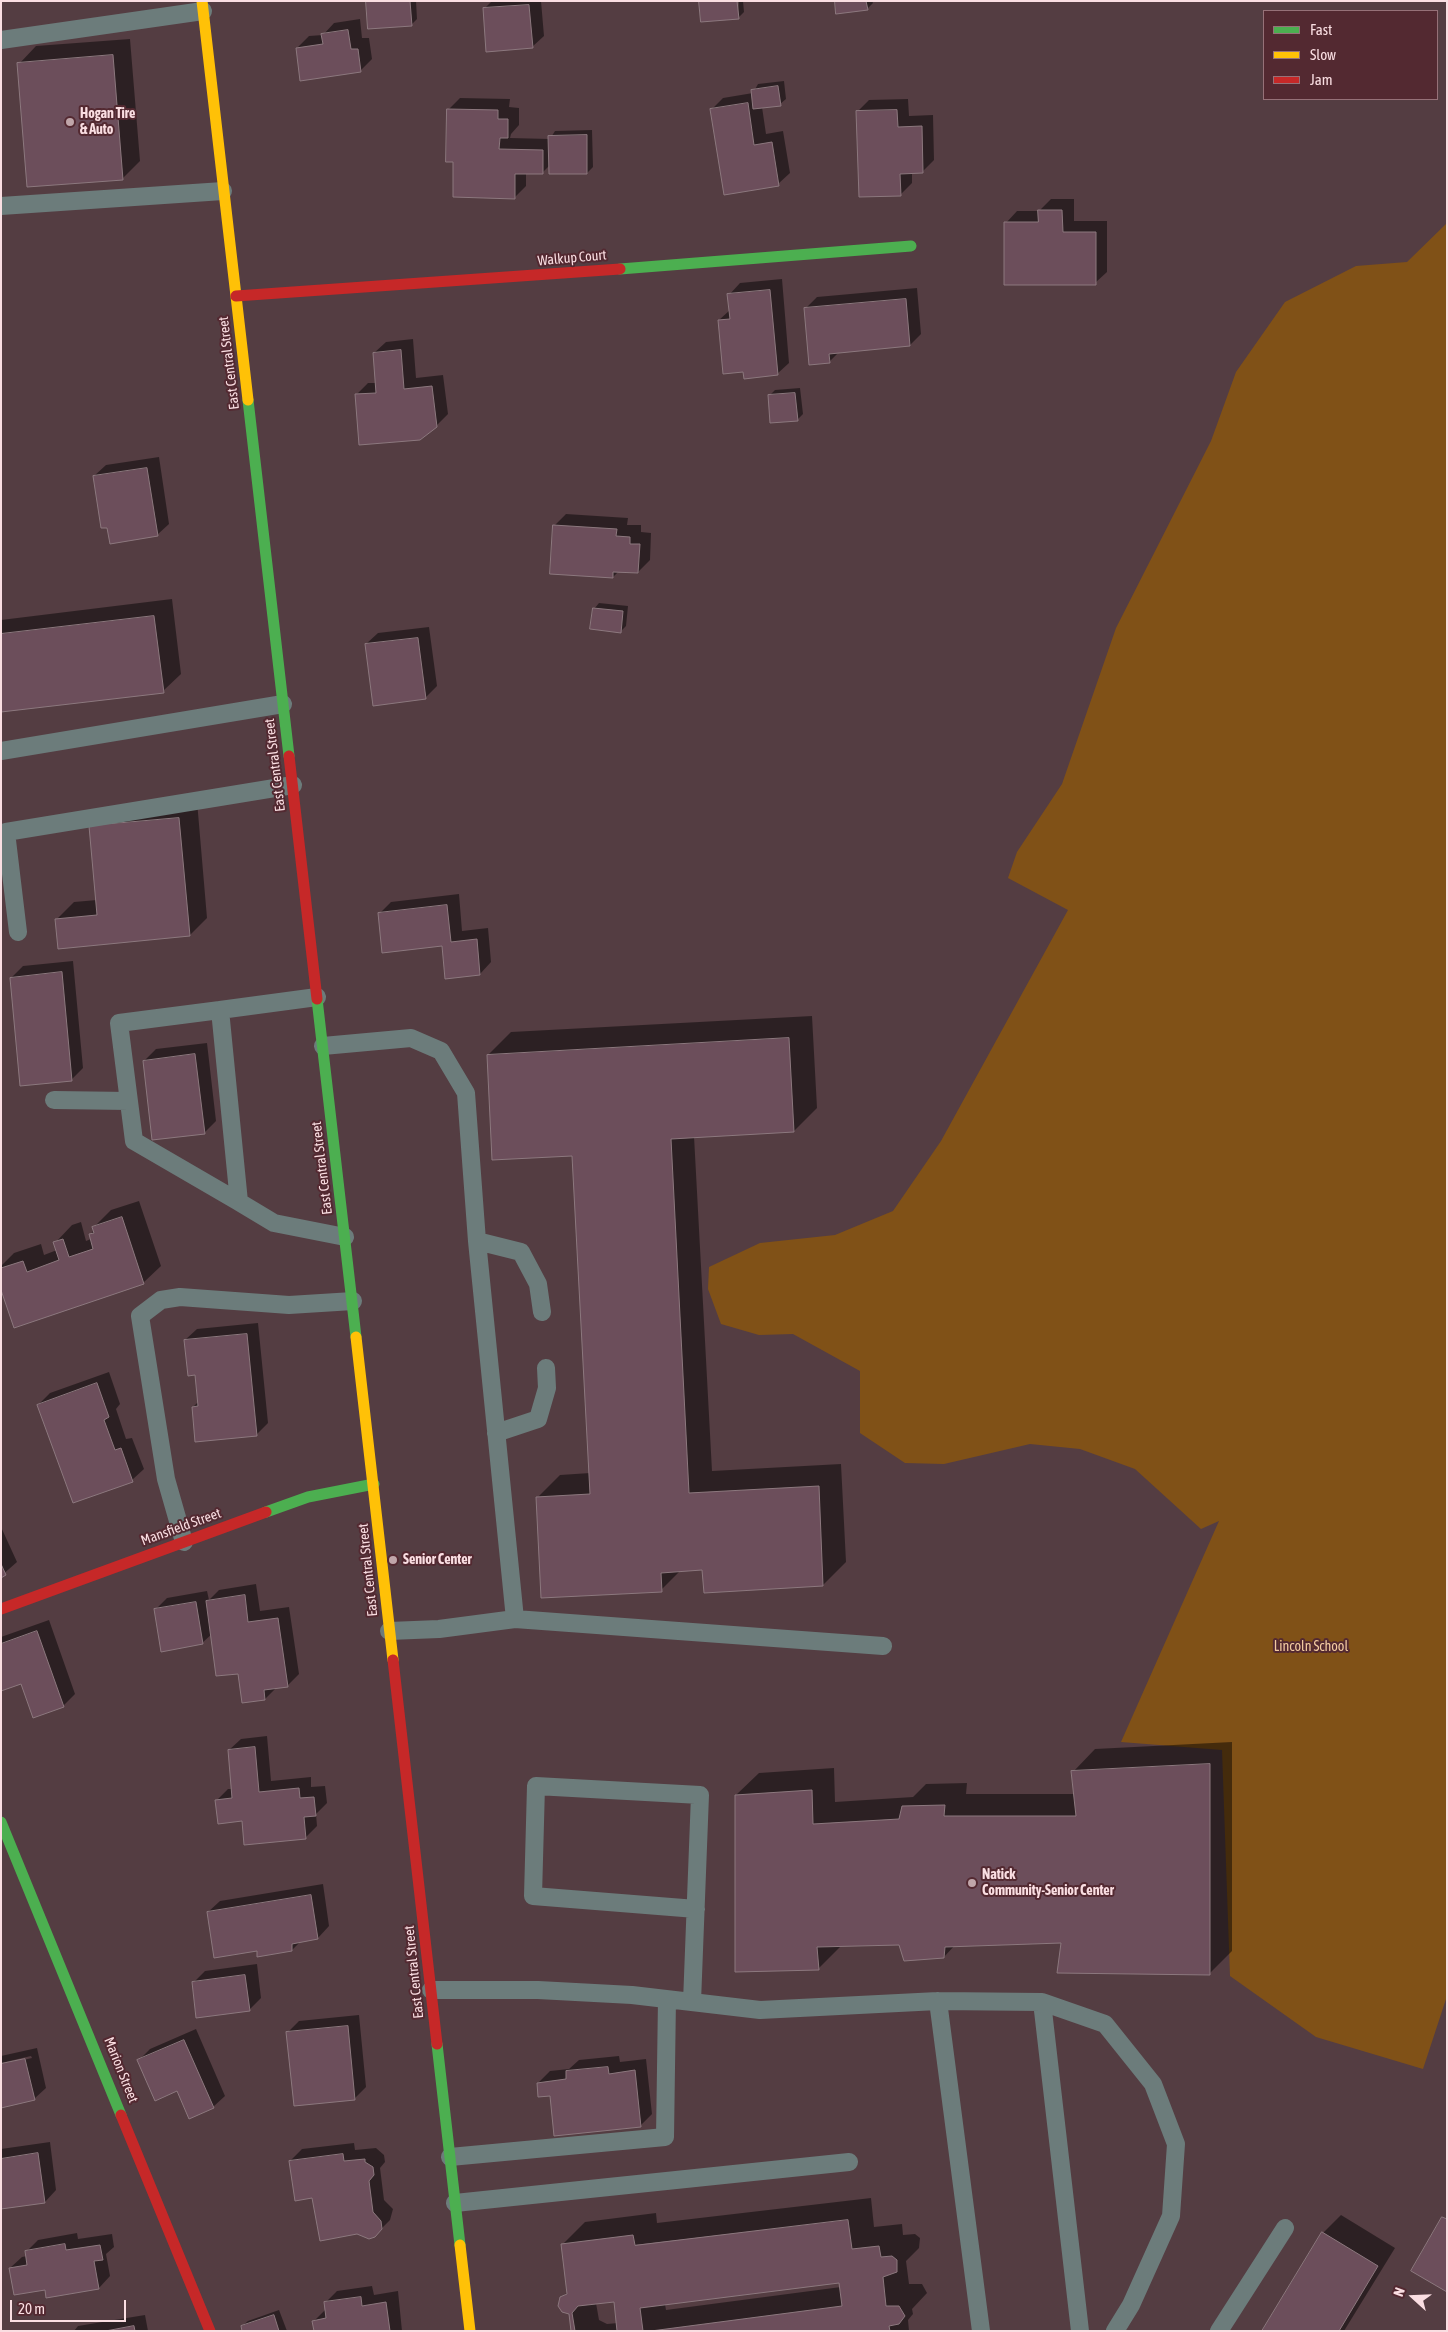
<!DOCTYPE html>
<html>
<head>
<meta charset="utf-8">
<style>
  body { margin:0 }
  #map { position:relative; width:1448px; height:2332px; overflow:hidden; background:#543d42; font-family:"Asap Condensed",sans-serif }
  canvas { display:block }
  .frame { position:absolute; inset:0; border:2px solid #fadee2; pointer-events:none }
  .legend { position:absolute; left:1263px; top:10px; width:175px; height:90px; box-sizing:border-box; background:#532931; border:1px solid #967178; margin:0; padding:6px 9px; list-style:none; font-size:15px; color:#fadee2 }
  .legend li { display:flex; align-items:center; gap:10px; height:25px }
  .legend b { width:25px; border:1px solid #967178 }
  .north { position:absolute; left:1388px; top:2272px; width:50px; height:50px; -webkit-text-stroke:4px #532931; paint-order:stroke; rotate:290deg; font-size:14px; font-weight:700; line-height:20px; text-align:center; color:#fadee2 }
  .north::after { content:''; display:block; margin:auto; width:18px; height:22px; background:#fadee2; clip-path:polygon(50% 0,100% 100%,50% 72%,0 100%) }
  .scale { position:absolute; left:10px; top:2300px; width:116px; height:22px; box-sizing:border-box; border:2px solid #fadee2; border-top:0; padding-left:6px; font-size:15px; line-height:18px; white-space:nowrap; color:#fadee2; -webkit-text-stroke:4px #532931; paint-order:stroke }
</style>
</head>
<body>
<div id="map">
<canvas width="1448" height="2332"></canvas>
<div class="frame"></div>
<ul class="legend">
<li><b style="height:6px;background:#4caf50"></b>Fast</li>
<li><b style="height:6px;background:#ffc107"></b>Slow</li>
<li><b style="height:6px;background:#c62828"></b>Jam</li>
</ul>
<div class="north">N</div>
<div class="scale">20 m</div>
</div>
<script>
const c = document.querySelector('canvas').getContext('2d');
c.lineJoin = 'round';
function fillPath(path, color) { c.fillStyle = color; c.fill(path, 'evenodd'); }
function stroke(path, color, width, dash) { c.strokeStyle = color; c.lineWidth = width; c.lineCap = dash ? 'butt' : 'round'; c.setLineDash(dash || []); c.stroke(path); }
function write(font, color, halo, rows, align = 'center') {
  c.font = font + ' "Asap Condensed",sans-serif'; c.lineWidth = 4; c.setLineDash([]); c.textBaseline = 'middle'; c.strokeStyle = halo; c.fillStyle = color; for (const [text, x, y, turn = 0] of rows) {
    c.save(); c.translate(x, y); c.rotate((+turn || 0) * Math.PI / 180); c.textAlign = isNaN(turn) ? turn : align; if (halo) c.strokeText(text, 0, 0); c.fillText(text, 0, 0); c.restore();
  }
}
const green = new Path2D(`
  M1447,223V1996L1423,2069L1316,2037L1230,1976L1222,1750L1121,1742L1219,1521L1201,1529L1135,1469L1080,1449L1030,1444L944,1464L905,1463L860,1433V1371L793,1334L759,1335L721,1324L708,1289L709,1267L760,1243L835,1235L893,1211L941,1141L1068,910L1008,878L1017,852L1062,784L1116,628L1211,441L1236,372L1285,302L1356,266L1407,262Z`);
const shadow = new Path2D(`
  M367,1H416L417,19L411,25Z
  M492,1H541L544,36L532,47L484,9Z
  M739,1H743L744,12L738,18Z
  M836,1H872L873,3L867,9Z
  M360,19L362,38H369L372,59L360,71L297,48L309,36L323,35L334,23Z
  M130,39L140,161L123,178L19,64L36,46Z
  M784,81L786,99L780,104L762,107L766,134L783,131L790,173L778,184L712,109L723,98L753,93L758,84Z
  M460,98L510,99L509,107L519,108V125L511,134L510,138L550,139L555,131L592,130L593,167L587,173L550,165L542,173H526V186L515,197L455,161L448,110Z
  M908,99L909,116L933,115L934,160L923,171L912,172V183L900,195L857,112L869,100Z
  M1051,199H1074V221H1107V272L1095,283L1006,223L1017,211H1039Z
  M782,279L789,363L777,374L744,370L719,320L730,310L729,295L740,283Z
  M917,288L921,334L910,345L839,352L829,362L805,309L817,297Z
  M413,339L416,378L443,375L448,414L436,426L356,395L368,383H377L374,353L386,342Z
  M800,388L803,414L797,420L769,396L775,390Z
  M159,457L169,524L157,535L108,526L94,476L106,465Z
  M566,514L628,518L627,525H641V532L651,533L650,560L638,572L619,571L613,577L555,525Z
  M172,599L181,674L163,691L1,710V620Z
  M599,603L628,606L626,626L620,632L594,609Z
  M429,627L437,686L425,698L366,644L378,633Z
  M197,801L207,918L190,935L57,919L74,902L97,900L90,827Z
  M459,894L462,931L488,928L491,962L480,974L443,945L380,913L391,902Z
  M73,961L83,1068L72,1079L11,978L23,966Z
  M812,1016L817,1108L794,1131L694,1136L712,1471L841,1464L846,1562L823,1585L704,1569L681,1570L661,1590L538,1497L560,1475L590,1473L574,1154L488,1055L511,1032Z
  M207,1043L216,1121L204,1133L144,1061L156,1049Z
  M139,1201L161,1266L143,1283L1,1286V1266L14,1253L41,1244L44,1255L57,1250L55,1243L72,1225L81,1222L86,1241L91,1239L90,1235L94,1230L93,1228L111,1210Z
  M258,1323L268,1423L256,1435L193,1407L199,1401L196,1373L185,1340L197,1329Z
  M109,1372L120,1404L116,1409L126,1439L132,1438L144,1469L132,1480L38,1405L50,1393Z
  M1,1527L17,1562L1,1576Z
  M256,1584L260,1611L289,1607L299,1674L287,1686L276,1688L265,1699L239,1672L212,1634L202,1643L155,1610L167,1598L207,1591L209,1600L219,1590Z
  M49,1620L75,1694L63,1706L21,1682L1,1689V1637Z
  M267,1736L271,1781L311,1777V1787L325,1786L327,1803L316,1814L317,1826L305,1838L243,1820L216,1801L228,1789H233L229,1750L241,1739Z
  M1232,1742V1951L1209,1974L1062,1942L955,1945L944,1957L900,1944L842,1945L819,1968L736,1971V1795L759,1773L834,1768L835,1802L913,1797L926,1784L967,1783L966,1794H1075L1073,1772L1095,1749Z
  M323,1884L329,1926L318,1938L301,1941L292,1950H258L208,1912L220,1901Z
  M257,1964L261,1998L249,2010L193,1983L205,1971Z
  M359,2015L366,2087L354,2099L288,2032L299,2021Z
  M196,2029L225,2096L213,2107L139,2060L150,2049Z
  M37,2048L46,2088L34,2099L1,2065L32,2058L31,2056L1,2063V2056Z
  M619,2056L620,2062L646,2059L652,2114L640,2126L551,2094L538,2083L550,2071L569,2069L579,2060Z
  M50,2142L56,2190L45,2202L1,2207V2149Z
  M354,2143L355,2150L376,2148L384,2155L385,2162L380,2168L384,2200L393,2209L390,2220L378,2232L313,2197L290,2161L302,2149Z
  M871,2198L874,2227L902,2224L903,2235L915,2234L920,2238L919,2248L906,2261L909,2284H922L927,2293L912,2309L913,2314L908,2320L909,2331H573L570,2313L562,2298L568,2291L563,2244L585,2222L656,2213L657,2223ZM840,2281L841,2287L666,2310L665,2304ZM615,2301L618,2323L607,2324L599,2320L596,2303Z
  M1341,2215L1395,2248L1344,2331H1264L1323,2233Z
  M77,2233L78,2239L112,2234L114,2247L106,2254L110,2276L99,2288H46L10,2268L22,2257L27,2256L26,2252L38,2240Z
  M372,2286L374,2295L398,2291L402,2331H315L314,2321L326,2309L325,2303L337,2291Z
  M279,2310L287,2331H244L242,2326L248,2321Z
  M145,2315L148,2331H74L78,2326Z`);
const building = new Path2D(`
  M366,1H410L412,26L368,29Z
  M699,1H737L739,19L701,22Z
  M835,1H866L868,10L836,14Z
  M529,5L533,48L486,52L483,8Z
  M348,30L351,49H358L361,72L300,81L296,48L323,44L321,34Z
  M113,55L123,180L27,187L17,63Z
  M778,86L781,106L753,109L751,90Z
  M748,103L754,145L772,142L779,186L724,195L710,109Z
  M447,109L498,110V119H508V138H500L499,149L543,150V174H515V199L453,197V162H446Z
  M897,110L898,127L922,126L923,173L900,174L901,196L859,197L856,111Z
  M587,135V174H549L548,136Z
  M1038,210H1062L1063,232H1096V285H1004V222H1038Z
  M770,290L778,375L744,379L743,372L723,374L718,320L730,319L727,294Z
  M906,299L910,346L829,354L830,363L809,365L804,308Z
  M401,350L404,389L432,386L437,427L420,440L359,445L355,394L376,393L373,353Z
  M795,393L798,421L770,423L768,395Z
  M147,468L158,536L110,544L107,528H101L93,476Z
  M553,525L617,529L616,536L630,537V544H640L638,573L613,572V578L550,574Z
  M593,608L623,611L621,633L590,629Z
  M154,616L164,693L1,712V634Z
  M418,638L426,699L373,706L365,644Z
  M179,818L190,936L58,949L55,919L97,915L89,826Z
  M447,905L451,942L477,939L480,975L445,979L442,946L382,953L378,913Z
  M62,972L72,1081L20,1086L10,978Z
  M789,1038L794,1132L671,1139L689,1493L819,1486L823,1586L704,1593L702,1570L661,1573L662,1592L541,1598L536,1497L590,1494L572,1156L492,1160L487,1055Z
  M195,1054L205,1134L152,1140L143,1061Z
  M122,1217L144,1284L14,1328L1,1290V1268L23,1261L27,1272L59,1260L53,1242L63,1239L69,1257L93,1249L89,1234L94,1233L92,1227Z
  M247,1334L257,1436L195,1442L192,1407L198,1406L195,1375L188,1376L184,1340Z
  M97,1383L109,1417L104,1420L115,1450L121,1448L133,1482L73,1503L37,1405Z
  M1,1564L6,1575L1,1578Z
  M245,1595L248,1622L278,1618L288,1687L264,1690L265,1700L242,1703L238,1674L216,1676L206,1601Z
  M196,1602L203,1644L161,1652L154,1609Z
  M37,1631L64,1707L33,1718L21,1684L1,1691V1644Z
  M255,1747L259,1792L299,1788L300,1798L314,1797L316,1816L304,1817L306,1839L244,1845L242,1821L218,1824L215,1800L232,1798L228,1750Z
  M1210,1764V1975L1057,1973L1061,1943L945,1947L944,1958L904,1961L899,1945L817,1947L819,1970L735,1972V1795L812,1790L813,1824L899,1819L902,1806L945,1805L944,1816H1076L1071,1771Z
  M311,1895L318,1939L292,1944V1951L257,1957V1951L214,1958L207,1912Z
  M245,1975L250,2011L196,2018L192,1982Z
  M348,2026L355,2100L294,2106L286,2032Z
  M184,2040L214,2108L189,2119L177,2091L155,2101L137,2060Z
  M25,2059L35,2100L1,2108V2064Z
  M608,2067L609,2074L635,2070L641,2127L554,2136L550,2096L538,2097L537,2083L566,2079V2071Z
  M38,2153L45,2203L1,2209V2159Z
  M343,2154L344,2161L365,2159V2162L373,2167L374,2175L369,2181L373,2212L381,2221L382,2229L375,2237L369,2239L357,2234L320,2241L312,2198L295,2201L289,2161Z
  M1442,2217L1447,2219V2292L1411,2271Z
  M848,2220L852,2249L879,2246L881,2257L892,2256L897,2260V2272L883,2277L886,2306H899L905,2316L899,2324L889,2326L890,2331H651L842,2306L839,2283L640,2308L643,2331H617L614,2302L578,2306L572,2313L575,2331H571L569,2314L562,2312L558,2306L560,2297L567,2294L561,2244L633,2235L635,2245Z
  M1322,2232L1378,2266L1339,2331H1262Z
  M65,2244L66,2250L100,2245L103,2260L94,2261L99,2289L46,2298L45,2290L14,2295L9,2268L27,2265L25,2251Z
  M361,2297L362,2306L386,2302L390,2331H314L312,2321L326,2318L324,2302Z
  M274,2315L279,2331H242L241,2326Z
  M134,2326L135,2331H106Z`);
const lane = new Path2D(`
  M1,40L203,11
  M1,206L223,191
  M1,751L283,704
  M18,932L6,832L293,785
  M317,997L220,1010L239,1202L274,1223L345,1237
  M220,1010L119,1023L134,1141L239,1202
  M323,1046L411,1038L441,1051L466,1093L477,1241L515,1619L439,1629L389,1631
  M54,1100L129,1101
  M477,1241L521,1252L538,1284L542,1312
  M496,1433L538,1419L547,1388L546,1368
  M184,1542L166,1479L140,1316L161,1300L180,1297L289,1305L353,1301
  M515,1619L883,1646
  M431,1990H538L632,1995L760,2010L938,2001L1042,2002L1105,2024L1153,2084L1176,2144L1171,2216L1131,2305L1115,2331
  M938,2001L981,2331
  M692,2002L700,1795L536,1786L533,1896L696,1909
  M1042,2002L1080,2331
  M450,2157L665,2137L667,1999
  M455,2203L849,2162
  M1219,2331L1285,2228`);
const fast = new Path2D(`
  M620,269L911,246
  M248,400L289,756
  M317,999L356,1337
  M266,1512L308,1497L374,1484
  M1,1822L121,2115
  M437,2044L460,2245`);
const slow = new Path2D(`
  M202,1L248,400
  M356,1337L393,1660
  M460,2245L470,2331`);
const jam = new Path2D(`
  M236,296L620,269
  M289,756L317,999
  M1,1609L266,1512
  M393,1660L437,2044
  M121,2115L210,2331`);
const markers = [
  [70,122,5,"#c0a6aa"],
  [393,1560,5,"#c0a6aa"],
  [972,1883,5,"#c0a6aa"]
];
const poiNames = [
  ["Hogan Tire",80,114],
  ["& Auto",80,130],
  ["Senior Center",403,1560],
  ["Natick",982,1875],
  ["Community-Senior Center",982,1891]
];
const streetNames = [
  ["Walkup Court",572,258,-5],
  ["East Central Street",229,363,-97],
  ["East Central Street",275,765,-97],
  ["East Central Street",322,1168,-97],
  ["Mansfield Street",181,1527,-20],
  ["East Central Street",368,1570,-96],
  ["East Central Street",414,1972,-96],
  ["Marion Street",121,2070,68]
];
const parkNames = [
  ["Lincoln School",1311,1647]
];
fillPath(green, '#805117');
fillPath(shadow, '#0007');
fillPath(building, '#6c4e5b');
stroke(building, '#8c787e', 1);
stroke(lane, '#6c7c7b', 18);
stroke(fast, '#4caf50', 11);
stroke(slow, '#ffc107', 11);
stroke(jam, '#c62828', 11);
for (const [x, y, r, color] of markers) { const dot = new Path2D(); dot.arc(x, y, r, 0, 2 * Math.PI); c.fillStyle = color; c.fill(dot); stroke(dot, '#532931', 2); }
write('bold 14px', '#fadee2', '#532931', poiNames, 'left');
write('14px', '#fadee2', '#532931', streetNames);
write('14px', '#f3cba0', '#532931', parkNames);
</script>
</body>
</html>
